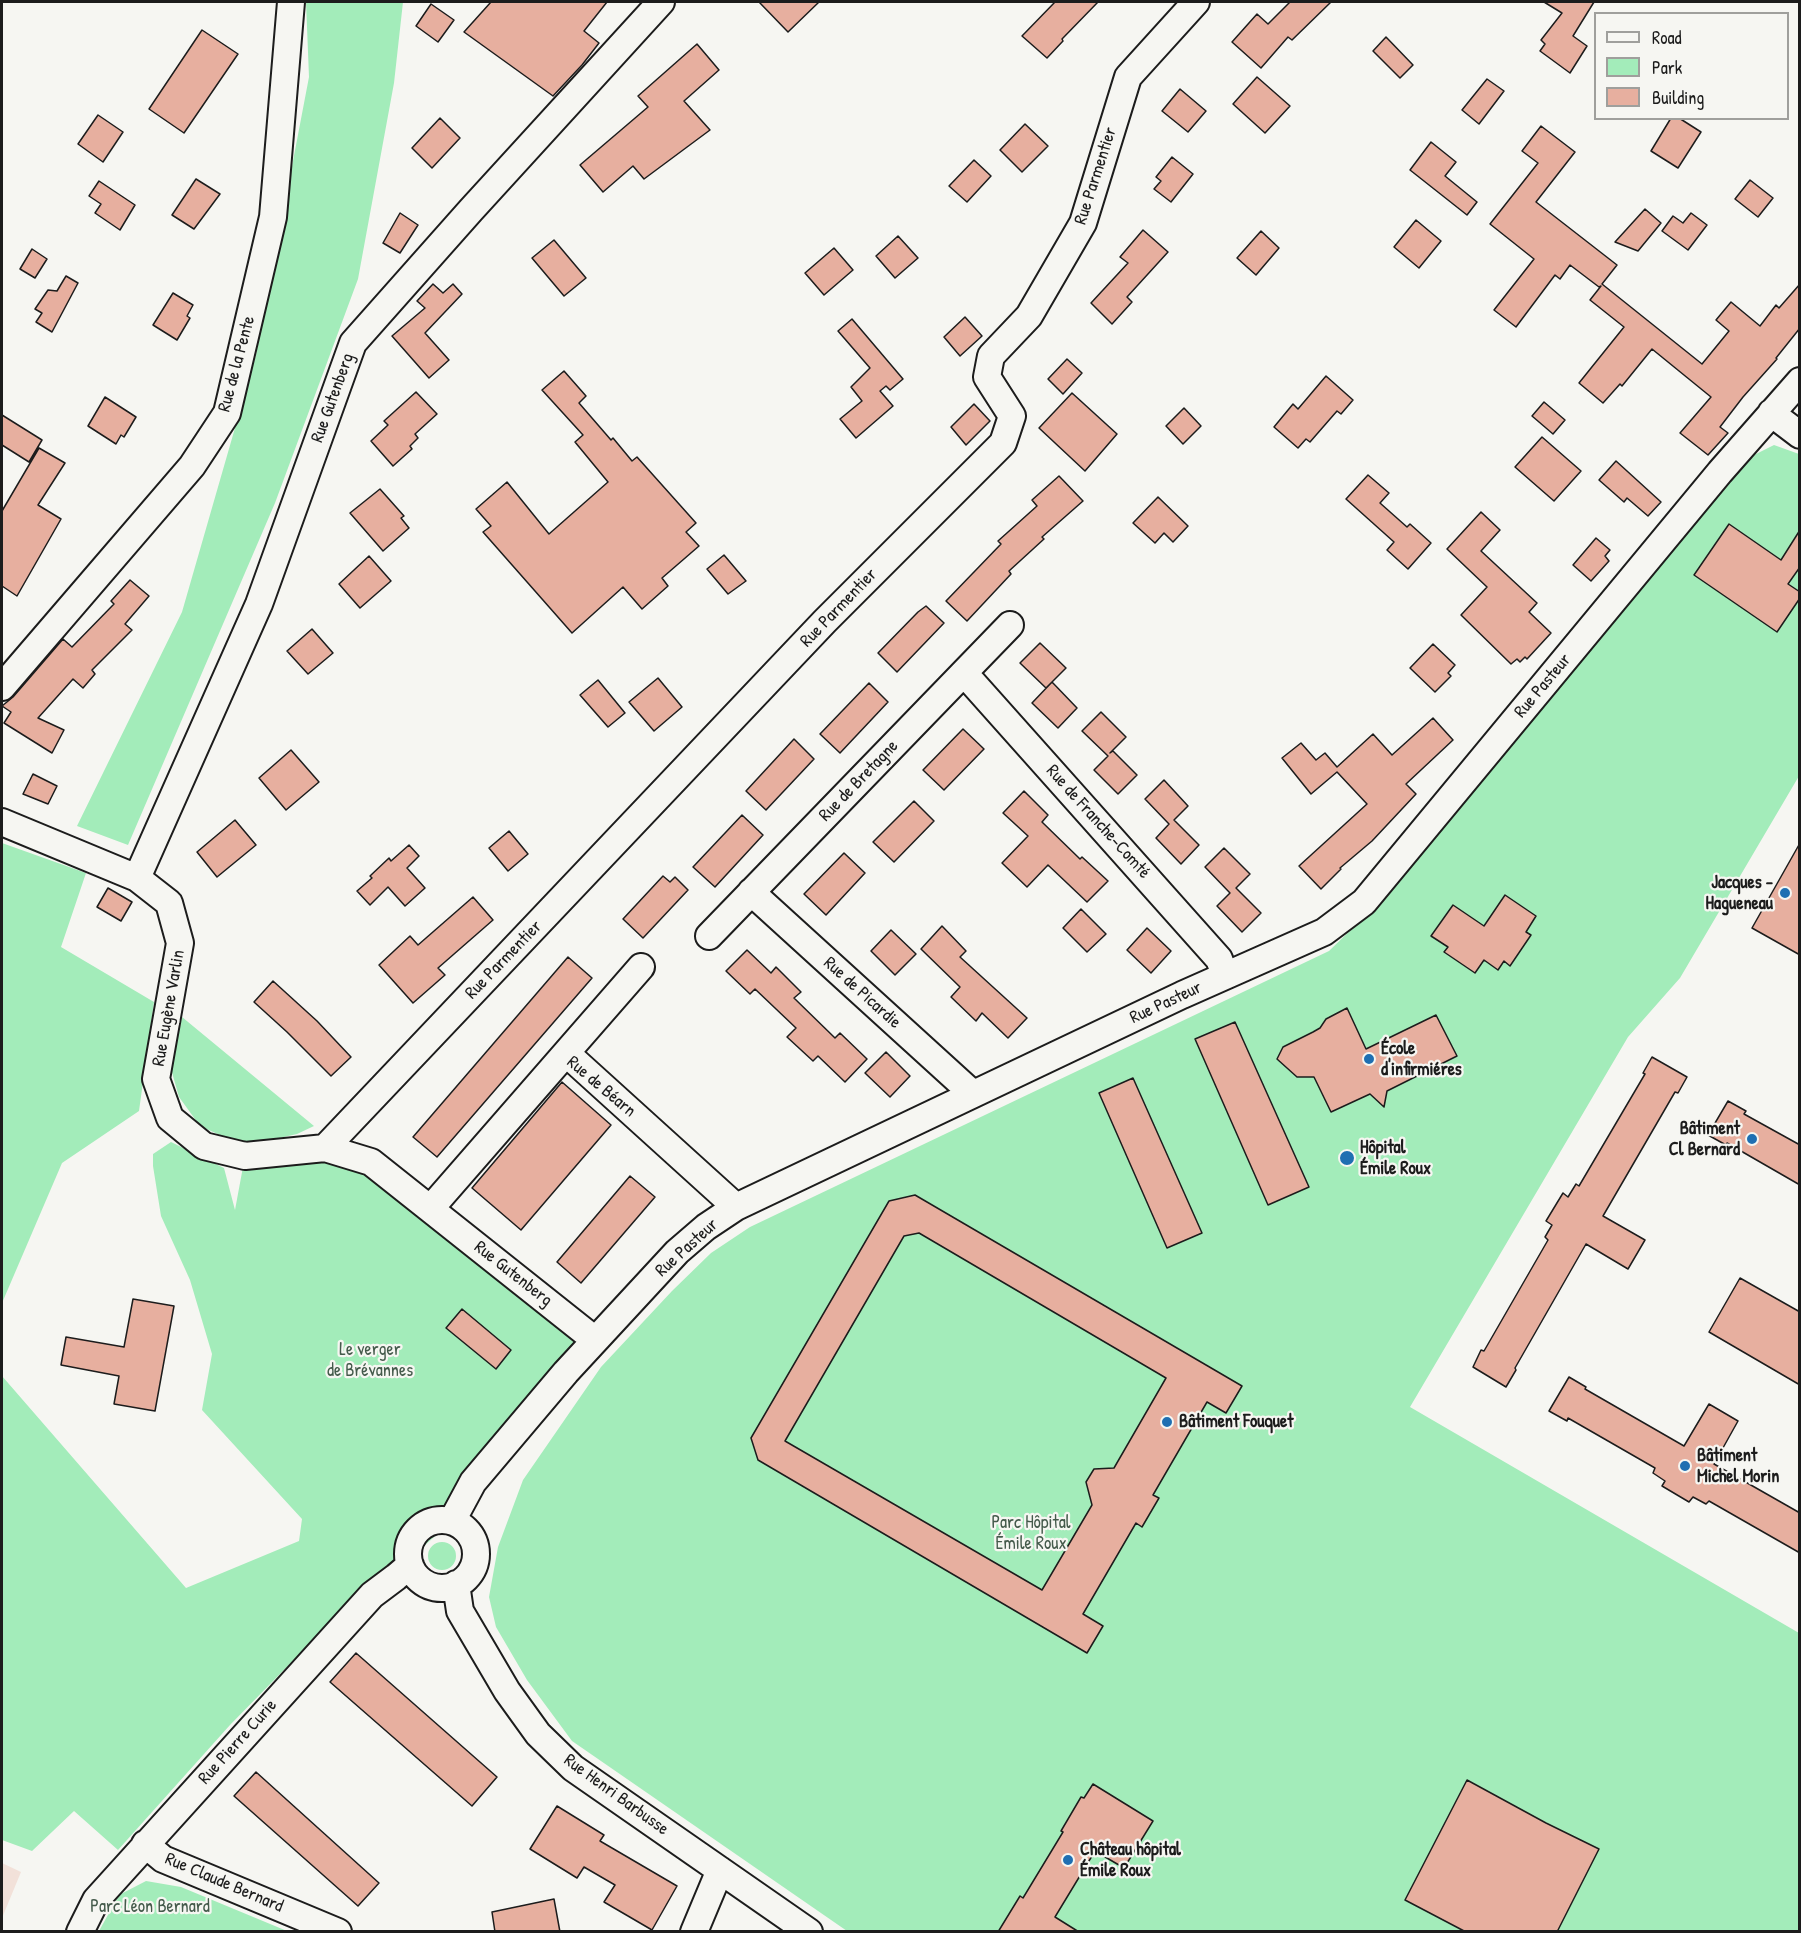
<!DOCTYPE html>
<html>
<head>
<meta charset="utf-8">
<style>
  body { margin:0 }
  #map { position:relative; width:1801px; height:1933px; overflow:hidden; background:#f6f6f2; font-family:"Patrick Hand",sans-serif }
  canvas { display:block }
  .frame { position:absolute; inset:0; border:3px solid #1c1c1c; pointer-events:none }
  .legend { position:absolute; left:1594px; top:12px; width:195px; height:108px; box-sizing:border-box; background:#f6f6f2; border:2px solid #9f9f9c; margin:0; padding:8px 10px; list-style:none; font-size:18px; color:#1c1c1c }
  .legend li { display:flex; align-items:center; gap:12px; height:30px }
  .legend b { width:30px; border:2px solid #9f9f9c }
</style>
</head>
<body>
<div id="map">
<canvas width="1801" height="1933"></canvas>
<div class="frame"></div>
<ul class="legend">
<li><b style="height:8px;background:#f6f6f2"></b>Road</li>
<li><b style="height:16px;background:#a3ecba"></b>Park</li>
<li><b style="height:16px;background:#e7af9f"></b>Building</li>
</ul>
</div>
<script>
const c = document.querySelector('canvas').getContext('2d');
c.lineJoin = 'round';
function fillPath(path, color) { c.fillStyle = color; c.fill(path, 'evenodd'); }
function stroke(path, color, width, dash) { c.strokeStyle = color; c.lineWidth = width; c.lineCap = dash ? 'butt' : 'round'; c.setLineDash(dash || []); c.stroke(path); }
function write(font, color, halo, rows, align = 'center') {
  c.font = font + ' "Patrick Hand",sans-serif'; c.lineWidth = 4.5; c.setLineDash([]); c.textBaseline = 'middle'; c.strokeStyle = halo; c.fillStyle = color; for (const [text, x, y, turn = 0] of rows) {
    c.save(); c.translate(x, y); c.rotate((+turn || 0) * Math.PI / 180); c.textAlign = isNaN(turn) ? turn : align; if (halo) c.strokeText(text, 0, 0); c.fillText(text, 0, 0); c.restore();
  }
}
const built = new Path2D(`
  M2,1863L21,1872L2,1918Z`);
const green = new Path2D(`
  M306,2H403L394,83L358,279L275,503L128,845L77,826L182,612L256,355L309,77Z
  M1774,445L1799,454V776L1680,978L1628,1037L1410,1407L1799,1633V1931H847L572,1741L527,1680L496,1627L489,1597L498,1547L523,1480L601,1367L672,1291L711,1253L750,1227L1329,951L1363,918L1551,691L1750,457Z
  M2,843L86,873L61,947L154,1002L139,1111L62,1163L2,1303Z
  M182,1017L314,1126L297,1134L266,1141H233L200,1126L179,1097L171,1069Z
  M171,1142L224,1168L235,1210L245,1156L371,1162L595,1340L452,1521L405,1563L365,1587L230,1725L118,1850L74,1811L32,1851L2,1840V1376L186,1588L299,1541L302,1519L202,1410L212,1354L190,1280L161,1216L153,1166V1154Z
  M428 1556a14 14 0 1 1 28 0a14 14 0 1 1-28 0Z
  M146,1881L181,1887L287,1931H99L119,1895Z`);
const building = new Path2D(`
  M491,2H607L584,31L599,43L582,65L553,96L464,32Z
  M759,2H819L788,32Z
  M1055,2H1098L1062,39L1063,41L1047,58L1022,36Z
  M1290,2H1331L1292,40L1288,37L1261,68L1232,42L1257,14L1268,24Z
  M1544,2H1594L1573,36L1587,46L1570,73L1540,51L1545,44L1541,40L1562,13Z
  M431,4L454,20L438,42L416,26Z
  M202,30L238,54L184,133L149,109Z
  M1386,37L1413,65L1400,78L1373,51Z
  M697,44L719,70L684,101L710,130L644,179L633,166L603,192L580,165L648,107L638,96Z
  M1257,77L1290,106L1265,133L1233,104Z
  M1487,79L1504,91L1479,124L1462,110Z
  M1180,89L1206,111L1188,132L1162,111Z
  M98,115L123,132L103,162L78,144Z
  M440,118L460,138L432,168L412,148Z
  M1671,118H1679L1701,132L1678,168L1651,151Z
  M1025,124L1048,146L1022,172L1000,150Z
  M1541,126L1575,152L1536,202L1617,265L1602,284L1702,364L1729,331L1716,320L1731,302L1760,326L1776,305L1779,308L1800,284V328L1776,358L1777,359L1743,397L1720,427L1728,433L1708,455L1680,433L1711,397L1652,349L1622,386L1620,384L1603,403L1579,383L1624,327L1590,300L1601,286L1599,287L1570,265L1560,279L1555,275L1516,327L1494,310L1534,259L1490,224L1538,163L1522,151Z
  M1431,142L1456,162L1445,176L1477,202L1467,215L1410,170Z
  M1172,157L1193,174L1171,202L1154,189L1161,181L1156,177Z
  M974,160L991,176L967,202L949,186Z
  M196,179L220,194L194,229L172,215Z
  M1750,180L1773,198L1758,217L1735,199Z
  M99,181L135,205L120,230L95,213L101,204L89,196Z
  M1645,209L1661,223L1638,251L1615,242Z
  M400,213L418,225L400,253L383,243Z
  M1691,213L1707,225L1688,250L1662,231L1673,216L1683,223Z
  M1416,220L1441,241L1419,268L1394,247Z
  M1143,230L1168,252L1127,297L1132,302L1112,324L1091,303L1128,263L1120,257Z
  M1261,231L1279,248L1256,275L1237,258Z
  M898,236L918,258L895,278L876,256Z
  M554,240L586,278L564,296L532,258Z
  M834,248L853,270L824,295L805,273Z
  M32,249L47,259L35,278L20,269Z
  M66,276L78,283L52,332L36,322L42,313L35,309L48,290L57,291Z
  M433,284L443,293L453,284L462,294L425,333L449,360L429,378L392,336L425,308L417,301Z
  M173,293L193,305L187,316L190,318L177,340L153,325Z
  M965,317L982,336L960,356L944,337Z
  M852,319L903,379L890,390L886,386L880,391L893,406L856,438L840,419L862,401L851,387L870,368L838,331Z
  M1067,359L1082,373L1063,394L1048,379Z
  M564,371L586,396L579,403L611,440L613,438L632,461L637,457L696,523L686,532L699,546L662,578L668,586L642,609L623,587L572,633L483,532L491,526L476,509L507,482L549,534L608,482L575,442L583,435L542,390Z
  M1326,376L1353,400L1341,414L1337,411L1310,442L1306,439L1298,448L1274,427L1293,404L1298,409Z
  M416,392L437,414L415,434L418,438L410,446L412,449L393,466L371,441L388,425L384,421Z
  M1072,393L1117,434L1085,471L1039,428Z
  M105,397L136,417L124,437L121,435L116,444L88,426Z
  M1544,402L1565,420L1553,434L1532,416Z
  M974,404L990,421L966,445L951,427Z
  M1184,408L1201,426L1183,444L1166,426Z
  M2,415L42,440L29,462L2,445Z
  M1542,437L1581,471L1554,501L1515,467Z
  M39,448L65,463L38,505L61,519L17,596L2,586V511Z
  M1616,461L1661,502L1648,516L1627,498L1624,502L1599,480Z
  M1368,475L1389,493L1380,503L1407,527L1410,524L1431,543L1408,569L1387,550L1394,542L1346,499Z
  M1059,476L1083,501L1042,537L1044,539L1009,571L1011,574L967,621L946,601L1001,544L998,541L1037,506L1032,500Z
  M380,489L404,516L401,518L409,528L383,551L350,513Z
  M1158,497L1188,526L1173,542L1164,533L1155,543L1133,523Z
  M1481,512L1500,530L1481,551L1537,603L1529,612L1551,633L1527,659L1525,657L1520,662L1517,659L1511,664L1461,615L1487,587L1447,549Z
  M1729,524L1781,560L1800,530V567L1788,584L1800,592V598L1777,632L1694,575Z
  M1596,538L1610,550L1605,556L1609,561L1591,581L1573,565Z
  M724,555L746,581L728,594L707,569Z
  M369,556L391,581L360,608L339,584Z
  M130,580L149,596L125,624L132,630L92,670L95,674L83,688L73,679L38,718L64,730L52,753L4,723L11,712L2,706L13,697L63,639L72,647L114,604L111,601Z
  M926,606L944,623L897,672L878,653L918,612Z
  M312,629L333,653L308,674L287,651Z
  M1040,643L1066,668L1046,688L1020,663Z
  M1433,644L1455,665L1448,673L1451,676L1435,692L1410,668Z
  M658,678L682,707L654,731L629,702Z
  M598,680L625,713L608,727L580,695Z
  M1052,682L1077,708L1058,728L1032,703Z
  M869,683L888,702L840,753L820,734Z
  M1101,712L1126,737L1110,753L1113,751L1137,775L1118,794L1094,770L1108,756L1082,731Z
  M1433,718L1453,740L1406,784L1416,794L1372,841L1340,868L1341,869L1321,889L1299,866L1367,804L1337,772L1311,794L1282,758L1301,743L1316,760L1325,753L1337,767L1373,734L1392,755Z
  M963,729L984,749L944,790L923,770Z
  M794,739L814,759L766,810L746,791Z
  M291,750L319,782L286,810L259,778Z
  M33,774L57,786L48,804L23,794Z
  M1164,780L1188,806L1174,820L1199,845L1181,864L1156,838L1169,824L1145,799Z
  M1024,791L1048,815L1042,822L1080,859L1082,857L1108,881L1087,902L1048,865L1027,887L1002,863L1028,836L1003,813Z
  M914,801L934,821L894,862L873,842Z
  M742,815L763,835L715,887L693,867Z
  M235,820L256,845L217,877L197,852Z
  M509,831L528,854L508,871L489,848Z
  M1800,843V955L1752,928Z
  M409,845L419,856L407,868L425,888L405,906L388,887L370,905L357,891L372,878L370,876L389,858L391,861Z
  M1224,848L1250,874L1236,888L1261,913L1242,932L1217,906L1230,893L1205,867Z
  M844,853L865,873L826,915L804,894Z
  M663,876L670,882L675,877L688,890L643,938L623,919Z
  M108,888L132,902L121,921L97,907Z
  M1505,895L1536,916L1526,932L1531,935L1510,966L1504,961L1498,970L1484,960L1475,973L1444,952L1448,947L1431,936L1453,905L1484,926Z
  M473,897L493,920L438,968L445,975L413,1003L379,965L410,936L418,945Z
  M1081,909L1106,934L1087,952L1063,928Z
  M942,926L966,951L960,957L1027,1018L1008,1038L982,1013L976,1021L951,997L960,987L921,949Z
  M1147,928L1171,951L1151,973L1127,950Z
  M891,930L916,954L895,975L871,951Z
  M747,950L771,973L776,967L801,992L794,998L835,1038L840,1033L867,1059L845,1082L818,1056L813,1061L787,1037L796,1028L755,989L750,994L726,971Z
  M568,957L592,978L437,1157L413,1137Z
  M273,981L317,1021L351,1057L331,1076L287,1032L254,1002Z
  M1347,1008L1366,1049L1436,1015L1457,1056L1387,1091L1384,1107L1370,1094L1331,1112L1314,1077H1297L1277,1059L1283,1047L1313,1032L1320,1028L1326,1019Z
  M1235,1022L1309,1187L1268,1205L1195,1039Z
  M886,1052L910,1076L890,1097L865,1073Z
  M1652,1057L1687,1077L1678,1093L1675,1092L1603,1216L1645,1240L1628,1269L1586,1244L1515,1368L1516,1370L1506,1387L1473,1367L1481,1350L1484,1351L1548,1240L1545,1237L1552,1225L1546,1221L1563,1193L1568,1197L1576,1184L1579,1186L1645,1074L1643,1073Z
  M1133,1078L1202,1233L1167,1248L1099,1093Z
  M562,1082L611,1125L521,1230L472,1188Z
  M1728,1101L1746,1111L1744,1114L1800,1145V1185L1727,1143L1726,1145L1708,1135Z
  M630,1176L655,1197L581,1283L557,1262Z
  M915,1195L1242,1386L1226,1413L1207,1402L1153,1495L1159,1498L1142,1527L1136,1523L1083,1614L1103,1626L1087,1653L758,1460L751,1438L889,1201ZM919,1233L1166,1378L1114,1468L1094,1469L1086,1482L1092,1505L1042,1590L785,1441L904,1236Z
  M1740,1278L1800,1312V1385L1709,1332Z
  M133,1299L174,1306L155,1411L114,1404L119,1376L61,1365L66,1337L124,1347Z
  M462,1309L511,1350L496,1369L446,1328Z
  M1569,1377L1586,1387L1585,1389L1684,1446L1709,1404L1738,1421L1714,1464L1800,1513V1553L1709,1501L1706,1504L1693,1497L1689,1502L1662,1486L1665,1481L1653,1473L1655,1468L1568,1418L1567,1421L1549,1411Z
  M356,1653L497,1777L472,1806L330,1682Z
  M256,1772L379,1883L358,1906L234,1796Z
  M1467,1780L1546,1823L1599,1849L1557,1932H1466L1405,1900Z
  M1093,1784L1153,1821L1124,1868L1095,1851L1055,1917L1079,1932H998L1020,1896L1023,1898L1063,1832L1061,1831L1081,1797L1084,1798Z
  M557,1806L604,1835L600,1841L677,1886L652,1930L604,1902L615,1885L584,1867L577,1878L530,1849Z
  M554,1899L560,1932H495L492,1912Z`);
const minor = new Path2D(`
  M1771,413L1800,435
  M964,673L1219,959L1225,975
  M2,687L192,466L227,413L273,217L291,2
  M2,822L137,878L169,903L180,943L156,1079L170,1118L204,1146L245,1156L325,1148L371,1162L595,1340
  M137,878L259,604L353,343L471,210L661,2
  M751,892L973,1094
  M709,936L1010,625
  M566,1053L641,967
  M325,1148L825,621L1003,443L1012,416L987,377L991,356L1029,316L1083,223L1128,77L1196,2
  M430,1209L566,1053L736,1207
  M408 1554a34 34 0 1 1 68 0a34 34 0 1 1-68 0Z
  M452,1521L473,1482L566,1372L677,1252L706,1227L736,1207L1182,995L1324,932L1364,902L1720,472L1800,381
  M456,1584L460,1611L507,1691L538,1734L573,1768L809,1932
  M145,1844L163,1859L338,1932
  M80,1932L96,1900L372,1595L396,1577L410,1565
  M694,1932L720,1870`);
const markers = [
  [1785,893,6,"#1f6fb2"],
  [1369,1059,6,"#1f6fb2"],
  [1752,1139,6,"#1f6fb2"],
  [1347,1158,8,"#1f6fb2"],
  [1167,1422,6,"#1f6fb2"],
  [1685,1466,6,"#1f6fb2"],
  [1068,1860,6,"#1f6fb2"]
];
const streetNames = [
  ["Rue Parmentier",1096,176,-72],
  ["Rue de la Pente",237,364,-75],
  ["Rue Gutenberg",333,398,-70],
  ["Rue Parmentier",839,608,-46],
  ["Rue Pasteur",1543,686,-50],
  ["Rue de Bretagne",859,781,-46],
  ["Rue de Franche-Comté",1098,822,48],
  ["Rue Parmentier",504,960,-46],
  ["Rue de Picardie",862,993,42],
  ["Rue Pasteur",1166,1003,-25],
  ["Rue Eugène Varlin",169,1008,-80],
  ["Rue de Béarn",601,1087,40],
  ["Rue Pasteur",687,1248,-42],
  ["Rue Gutenberg",513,1274,38],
  ["Rue Pierre Curie",238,1742,-48],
  ["Rue Henri Barbusse",616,1795,36],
  ["Rue Claude Bernard",224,1883,23]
];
const poiNames = [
  ["Jacques -",1773,883,"right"],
  ["Hagueneau",1773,904,"right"],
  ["École",1381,1049],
  ["d'infirmiéres",1381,1070],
  ["Bâtiment",1740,1129,"right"],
  ["Cl Bernard",1740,1150,"right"],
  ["Hôpital",1360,1148],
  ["Émile Roux",1360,1169],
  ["Bâtiment Fouquet",1179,1422],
  ["Bâtiment",1697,1456],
  ["Michel Morin",1697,1477],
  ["Château hôpital",1080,1850],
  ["Émile Roux",1080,1871]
];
const parkNames = [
  ["Le verger",370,1350],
  ["de Brévannes",370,1371],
  ["Parc Hôpital",1031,1523],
  ["Émile Roux",1031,1544],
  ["Parc Léon Bernard",150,1907]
];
fillPath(built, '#f2e1d9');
fillPath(green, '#a3ecba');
fillPath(building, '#e7af9f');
stroke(building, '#1c1c1c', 1.5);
stroke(minor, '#1c1c1c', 30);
stroke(minor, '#f6f6f2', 26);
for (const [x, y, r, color] of markers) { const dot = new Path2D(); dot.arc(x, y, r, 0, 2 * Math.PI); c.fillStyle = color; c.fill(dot); stroke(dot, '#f6f6f2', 2); }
write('18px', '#1c1c1c', '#f6f6f2', streetNames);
write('bold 18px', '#1c1c1c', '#f6f6f2', poiNames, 'left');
write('18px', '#445a4b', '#f6f6f2', parkNames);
</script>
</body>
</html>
